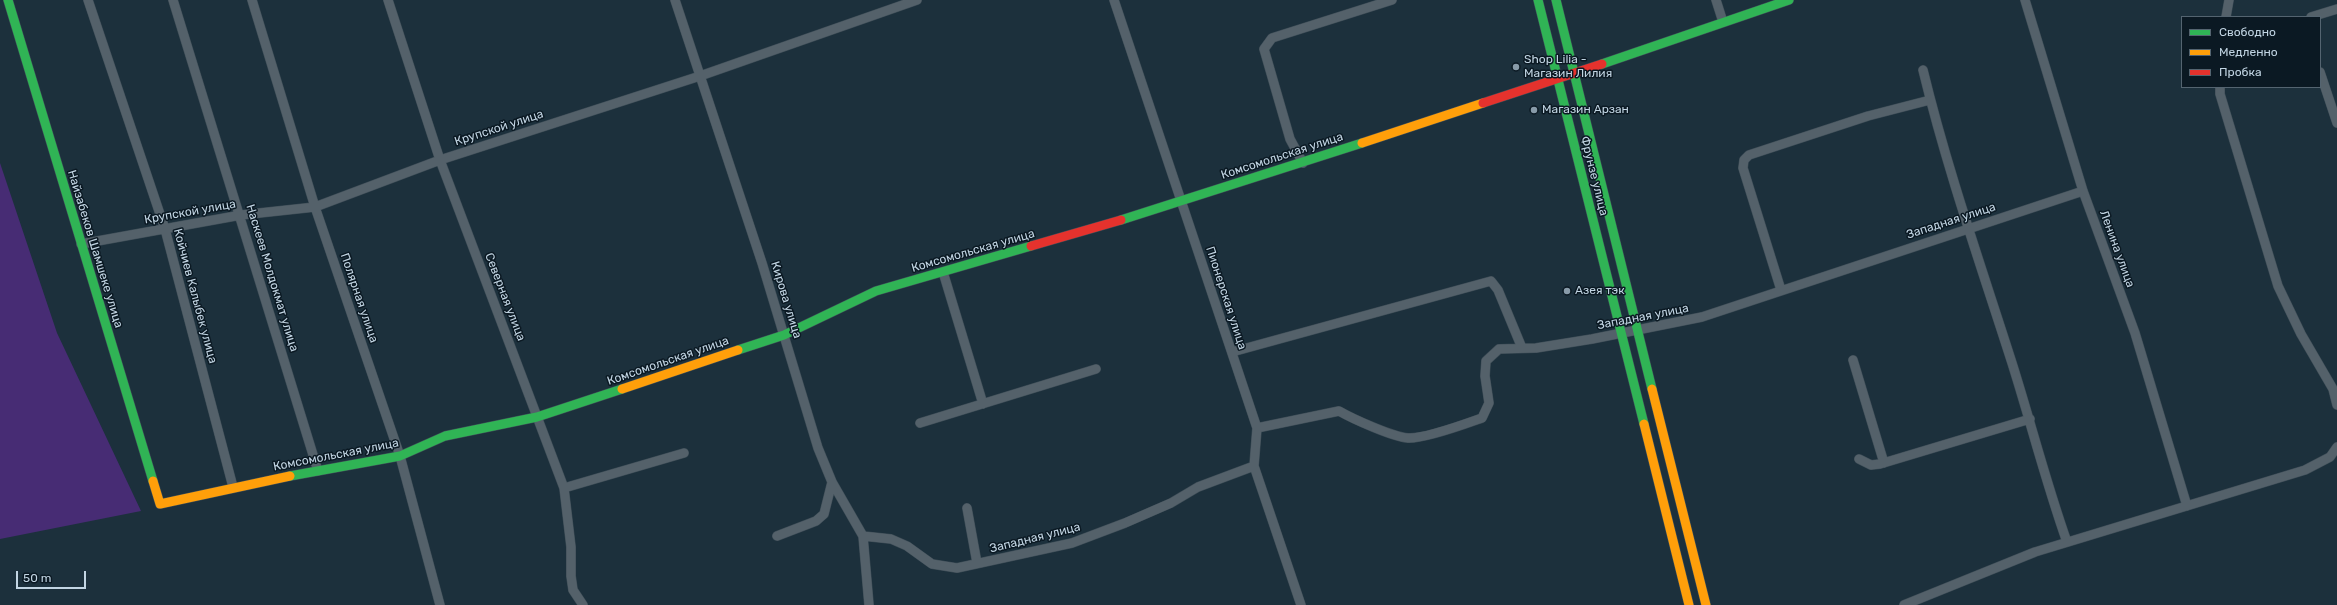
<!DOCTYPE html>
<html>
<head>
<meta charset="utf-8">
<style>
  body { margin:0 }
  #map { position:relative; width:2337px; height:605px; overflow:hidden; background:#1c303c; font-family:Rubik,sans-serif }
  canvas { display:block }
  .legend { position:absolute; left:2181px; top:16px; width:140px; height:72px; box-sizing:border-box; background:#0b1923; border:1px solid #546470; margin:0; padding:5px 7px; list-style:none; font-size:12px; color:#c2d5e3 }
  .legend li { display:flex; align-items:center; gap:8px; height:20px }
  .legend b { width:20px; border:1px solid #546470 }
  .scale { position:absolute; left:16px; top:571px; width:70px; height:18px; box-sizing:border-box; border:2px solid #c2d5e3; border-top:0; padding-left:5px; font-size:12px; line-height:14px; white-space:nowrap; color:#c2d5e3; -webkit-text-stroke:3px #0b1923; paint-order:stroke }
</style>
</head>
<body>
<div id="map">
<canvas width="2337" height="605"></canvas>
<ul class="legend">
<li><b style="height:5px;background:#30b455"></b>Свободно</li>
<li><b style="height:5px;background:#ff9f0a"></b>Медленно</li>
<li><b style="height:5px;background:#e5322d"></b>Пробка</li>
</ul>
<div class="scale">50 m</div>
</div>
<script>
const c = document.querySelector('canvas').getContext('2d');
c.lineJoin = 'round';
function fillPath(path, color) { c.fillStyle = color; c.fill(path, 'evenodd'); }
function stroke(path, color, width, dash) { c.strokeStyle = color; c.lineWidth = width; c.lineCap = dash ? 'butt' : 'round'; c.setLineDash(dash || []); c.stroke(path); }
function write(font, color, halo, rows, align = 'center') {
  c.font = font + ' Rubik,sans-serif'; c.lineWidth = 3; c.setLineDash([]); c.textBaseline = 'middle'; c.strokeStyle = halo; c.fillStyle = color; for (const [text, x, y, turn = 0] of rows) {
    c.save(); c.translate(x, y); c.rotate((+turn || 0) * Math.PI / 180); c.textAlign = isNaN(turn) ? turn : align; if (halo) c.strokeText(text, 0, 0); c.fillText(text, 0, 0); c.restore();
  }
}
const green = new Path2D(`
  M0,163L57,333L141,511L0,539Z`);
const street = new Path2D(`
  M88,0L165,229L233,487
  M173,0L318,471
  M252,0L315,207L400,456L440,605
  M388,0L440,160L564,488L571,547V576L573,590L583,605
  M675,0L762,263L818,448L832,482L863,536L869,605
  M1114,0L1257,428L1254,466L1301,605
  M1716,0L1723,22
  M2025,0L2083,191L2135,333L2187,506
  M2226,17L2229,0
  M2311,17L2337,9
  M1923,70C1947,169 1981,266 2012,363C2031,423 2046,483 2067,542
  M2320,72L2337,123
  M2220,87V94L2278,286L2301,334L2333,389L2337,405
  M1303,163L1290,139L1264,49L1272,38L1392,0
  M81,244L241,215L315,207L440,160L700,76L917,0
  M943,272L983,404
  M1781,290L1743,168L1744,160L1749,155L1868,116L1930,100
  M1232,352L1491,281L1498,290L1522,348
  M1853,360L1884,463
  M920,423L1096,369
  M1257,428L1339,411C1353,419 1393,437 1408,438C1425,439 1465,424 1482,418L1489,403L1485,376L1486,361L1499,349L1536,348L1592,339L1702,317L2083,191
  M1859,459L1871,465L1880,464L2030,419
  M564,488L684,453
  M967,508L977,563
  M777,536L816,521L824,514L832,482
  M863,536L891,539L907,546L932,564L957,568L1072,543L1125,523L1171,503L1198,487L1254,466
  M1904,605L2035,552L2305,470L2330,457L2337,447`);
const fast = new Path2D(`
  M8,0L153,481
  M1538,0L1644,424
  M1556,0L1652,389
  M1602,64L1789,0
  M1121,220L1362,143
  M738,350L784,335L876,291L1031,246
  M290,476L400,456L445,436L537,417L622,389`);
const slow = new Path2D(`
  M1362,143L1483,103
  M622,389L738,350
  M1652,389L1706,605
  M1644,424L1689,605
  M153,481L160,504L290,476`);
const jam = new Path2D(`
  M1483,103L1602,64
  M1031,246L1121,220`);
const markers = [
  [1516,67,4,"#889ba9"],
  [1534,110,4,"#889ba9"],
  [1567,291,4,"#889ba9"]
];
const poiNames = [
  ["Shop Lilia -",1524,60],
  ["Магазин Лилия",1524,74],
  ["Магазин Арзан",1542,110],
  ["Азея тэк",1575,291]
];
const streetNames = [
  ["Крупской улица",499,128,-18],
  ["Комсомольская улица",1282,156,-18],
  ["Фрунзе улица",1594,176,76],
  ["Крупской улица",190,212,-10],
  ["Западная улица",1951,221,-18],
  ["Найзабеков Шамшеке улица",95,249,73],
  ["Ленина улица",2117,249,70],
  ["Комсомольская улица",973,251,-16],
  ["Наскеев Молдокмат улица",272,278,73],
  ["Койчиев Калыбек улица",195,296,75],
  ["Северная улица",505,297,69],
  ["Полярная улица",359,298,71],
  ["Пионерская улица",1226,298,72],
  ["Кирова улица",786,300,73],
  ["Западная улица",1643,317,-11],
  ["Комсомольская улица",668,361,-19],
  ["Комсомольская улица",336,455,-11],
  ["Западная улица",1035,538,-14]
];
fillPath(green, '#472c74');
stroke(street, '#3e4d57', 10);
stroke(fast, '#3e4d57', 10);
stroke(slow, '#3e4d57', 10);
stroke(jam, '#3e4d57', 10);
stroke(street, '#54616a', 9);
stroke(fast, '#30b455', 9);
stroke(slow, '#ff9f0a', 9);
stroke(jam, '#e5322d', 9);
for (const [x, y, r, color] of markers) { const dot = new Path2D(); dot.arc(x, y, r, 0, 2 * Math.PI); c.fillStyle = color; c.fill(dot); stroke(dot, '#0b1923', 1.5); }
write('12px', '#c2d5e3', '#0b1923', poiNames, 'left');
write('12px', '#c2d5e3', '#0b1923', streetNames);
</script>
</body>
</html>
